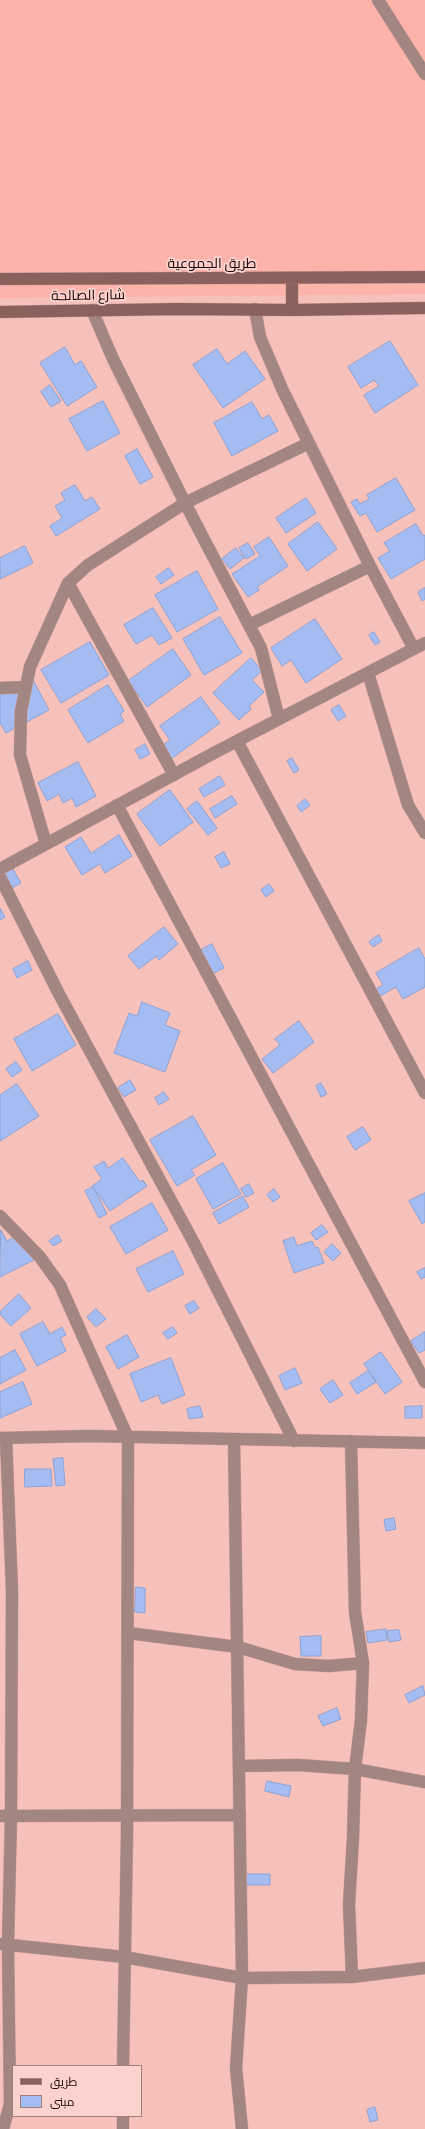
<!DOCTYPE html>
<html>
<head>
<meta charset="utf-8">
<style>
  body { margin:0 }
  #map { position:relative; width:425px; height:2129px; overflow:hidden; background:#f7c1bb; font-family:Commissioner,Cairo,sans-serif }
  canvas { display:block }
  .legend { position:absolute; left:12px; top:2065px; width:130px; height:52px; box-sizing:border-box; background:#fbd2cd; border:1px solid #a2817d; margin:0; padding:5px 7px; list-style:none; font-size:12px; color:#1d0706 }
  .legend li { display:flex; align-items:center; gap:8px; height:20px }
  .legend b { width:20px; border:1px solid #a2817d }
</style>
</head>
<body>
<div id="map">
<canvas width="425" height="2129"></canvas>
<ul class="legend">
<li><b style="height:5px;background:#8a615c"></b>طريق</li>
<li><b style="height:11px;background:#a4bcf2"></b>مبنى</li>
</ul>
</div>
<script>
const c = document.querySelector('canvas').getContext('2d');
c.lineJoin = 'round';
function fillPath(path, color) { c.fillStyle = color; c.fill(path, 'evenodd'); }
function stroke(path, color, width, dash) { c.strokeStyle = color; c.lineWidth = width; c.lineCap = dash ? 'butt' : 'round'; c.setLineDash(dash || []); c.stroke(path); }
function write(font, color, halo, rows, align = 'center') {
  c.font = font + ' Commissioner,Cairo,sans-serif'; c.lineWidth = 3.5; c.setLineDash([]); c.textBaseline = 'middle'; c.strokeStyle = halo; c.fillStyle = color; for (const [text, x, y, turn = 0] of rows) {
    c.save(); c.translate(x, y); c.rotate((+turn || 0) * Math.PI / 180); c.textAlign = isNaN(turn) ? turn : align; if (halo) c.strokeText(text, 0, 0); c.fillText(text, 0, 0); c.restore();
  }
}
const built = new Path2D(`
  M0,0H425V294L0,298Z`);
const building = new Path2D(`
  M390,341L418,385L375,413L364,395L379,386L374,380L361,388L348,367Z
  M65,347L75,365L81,361L97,387L67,406L40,363Z
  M217,349L227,364L245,351L265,379L223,408L193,365Z
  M50,385L61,401L51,407L41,392Z
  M103,401L120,433L87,451L69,419Z
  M252,402L262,419L269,415L278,431L232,456L214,423Z
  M137,449L153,477L140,484L125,456Z
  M396,478L415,510L377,532L366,513L360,516L351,502L357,499L360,504L369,499L367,495Z
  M75,485L85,501L92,497L100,509L56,536L50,526L62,518L55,506L65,500L61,493Z
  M306,498L316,513L286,533L276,518Z
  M318,522L337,549L307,571L288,544Z
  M416,524L423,536L425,535V559L391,579L378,558L390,551L384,543Z
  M269,537L288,566L257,587L259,590L248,597L232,574L260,556L254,547Z
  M248,543L255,554L246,559L239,548Z
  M25,546L33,563L0,579V558Z
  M236,548L244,558L230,569L222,559Z
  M169,568L174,575L161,584L156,577Z
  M197,571L218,609L177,632L155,595Z
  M425,588V599L422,601L418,592Z
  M153,608L172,638L159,645L152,635L136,644L124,625Z
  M220,617L242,653L204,675L183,639Z
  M315,619L342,659L306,683L291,660L282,666L271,648Z
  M374,632L380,642L375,645L369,635Z
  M90,642L109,675L61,703L41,670Z
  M173,649L191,675L147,707L128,681Z
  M251,658L262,671L252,680L264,692L249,706L251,709L239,720L213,693Z
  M32,678L49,710L6,733L0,723V695Z
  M108,685L124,711L120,714L124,721L88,743L68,710Z
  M201,697L220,723L171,759L162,746L170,740L160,726Z
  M339,705L346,716L338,721L331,710Z
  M145,744L150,754L140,759L135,750Z
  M292,758L299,770L294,773L287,761Z
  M78,762L96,796L76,807L72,798L63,803L59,794L47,801L38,783Z
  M220,776L225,785L204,797L199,789Z
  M170,790L193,822L160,846L137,814Z
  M232,796L237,804L215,818L210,809Z
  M305,799L310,805L301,812L297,806Z
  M197,801L217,828L208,835L187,809Z
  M119,835L132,856L105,873L100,864L82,875L65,847L81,837L91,853Z
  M224,852L230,864L221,868L215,857Z
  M13,869L21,883L10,889L3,875Z
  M269,884L274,891L266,897L261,890Z
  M0,908L5,917L0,920Z
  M164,927L178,944L159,960L156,956L139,969L128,956Z
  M379,935L382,941L373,947L369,942Z
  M212,944L224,968L210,975L197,952Z
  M419,948L425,959V987L403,999L396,987L380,996L376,989L383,985L376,973Z
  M28,961L32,970L17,978L13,969Z
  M142,1002L170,1013L165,1025L180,1031L165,1072L114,1053L129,1013L137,1016Z
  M58,1014L76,1045L32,1071L14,1039Z
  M299,1021L314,1042L273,1073L262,1059L280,1045L275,1039Z
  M16,1062L22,1070L12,1077L6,1069Z
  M130,1080L136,1090L124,1097L118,1088Z
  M321,1083L327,1094L321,1097L316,1086Z
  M17,1084L39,1116L0,1141V1095Z
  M164,1092L169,1099L159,1105L155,1098Z
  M193,1116L216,1155L191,1170L195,1175L177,1186L150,1140Z
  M363,1127L371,1140L355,1150L347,1137Z
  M123,1158L140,1182L143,1180L147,1186L110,1211L92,1186L102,1179L94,1167L104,1161L108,1168Z
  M223,1163L241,1194L213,1209L196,1179Z
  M249,1184L254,1193L246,1197L241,1189Z
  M93,1187L107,1214L99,1218L85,1191Z
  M274,1189L280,1197L273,1202L267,1195Z
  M425,1193V1222L422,1224L409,1201Z
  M243,1196L249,1207L219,1224L213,1213Z
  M152,1203L168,1230L126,1254L110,1227Z
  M322,1225L328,1232L316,1240L311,1233Z
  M1,1230L7,1241L22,1232L36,1259L0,1277Z
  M58,1235L62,1241L53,1246L49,1241Z
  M294,1237L297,1246L312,1241L315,1248L318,1247L324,1263L294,1273L283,1241Z
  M332,1244L341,1253L333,1261L324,1252Z
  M173,1251L184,1274L148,1292L136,1269Z
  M425,1268V1277L421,1279L417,1272Z
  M19,1294L31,1308L11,1326L0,1314V1312Z
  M194,1301L199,1308L190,1314L185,1306Z
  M96,1309L106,1319L96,1327L87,1317Z
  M43,1322L50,1334L62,1327L66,1335L60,1338L66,1351L37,1366L20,1334Z
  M173,1327L177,1333L168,1339L163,1333Z
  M425,1332V1350L419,1353L411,1341Z
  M127,1335L139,1357L118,1369L106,1347Z
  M15,1350L26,1370L0,1384V1358Z
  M381,1352L402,1382L385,1394L364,1364Z
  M171,1358L185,1395L162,1404L158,1395L141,1402L130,1374Z
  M295,1368L302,1383L285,1390L279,1376Z
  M368,1371L376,1382L357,1394L350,1383Z
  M333,1380L343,1395L330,1403L320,1389Z
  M23,1382L32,1404L0,1418V1392Z
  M200,1406L203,1417L189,1419L187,1409Z
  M422,1406V1418H405V1407Z
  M63,1458L65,1485L56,1486L53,1459Z
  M25,1469H51L52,1486L25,1487Z
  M394,1518L396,1529L386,1531L384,1520Z
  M136,1587L145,1588V1613L135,1612Z
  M386,1629L387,1640L368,1643L366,1632Z
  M399,1630L401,1640L389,1642L387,1631Z
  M321,1636V1656H301L300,1637Z
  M423,1686L425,1695L409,1703L405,1695Z
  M337,1708L341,1719L323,1726L318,1716Z
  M267,1781L291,1786L289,1797L265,1791Z
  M246,1874H270V1885H246Z
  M375,2107L378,2120L370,2122L367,2110Z`);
const street = new Path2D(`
  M378,0L425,74
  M255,309L260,337L283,391L370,566L414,649
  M92,310L113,359L185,503L261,648L279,719
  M68,583L174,775
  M249,625L370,566
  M368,673L408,805L425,833
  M0,688L26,687
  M237,741L425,1093
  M117,805L425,1382
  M46,844L20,755L21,711L30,667L68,583L88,565L185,503L309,443
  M0,869L212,754L425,643
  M0,877L59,994L194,1243L294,1441
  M0,1216L40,1257L60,1285L128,1438L127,1834L123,2066
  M0,1438L90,1436L425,1443
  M234,1440L242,1978L236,2068L242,2129
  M351,1441L355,1612L363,1663L361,1720L355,1769L353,1838L349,1904L352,1977
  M128,1633L238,1647L295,1664L329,1666L363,1663
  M240,1766L298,1765L355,1769L425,1782
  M0,1816L240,1815
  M1,1944L124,1957L242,1978L352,1977L425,1968
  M123,2116V2129
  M3,2129L10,2104L8,1944L11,1816L12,1591L6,1438`);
const secondary = new Path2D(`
  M292,278V310
  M0,279L425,277
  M0,312L177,309L292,310L425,308`);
const streetNames = [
  ["طريق الجموعية",212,263],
  ["شارع الصالحة",88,295,-1]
];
fillPath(built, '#fdb2aa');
fillPath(building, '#a4bcf2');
stroke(building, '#8ca2d5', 1);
stroke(street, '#d0a09a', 13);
stroke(secondary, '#d0a09a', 13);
stroke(street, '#a38581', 12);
stroke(secondary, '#8a615c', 12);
write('14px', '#1d0706', '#fbd2cd', streetNames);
</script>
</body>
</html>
